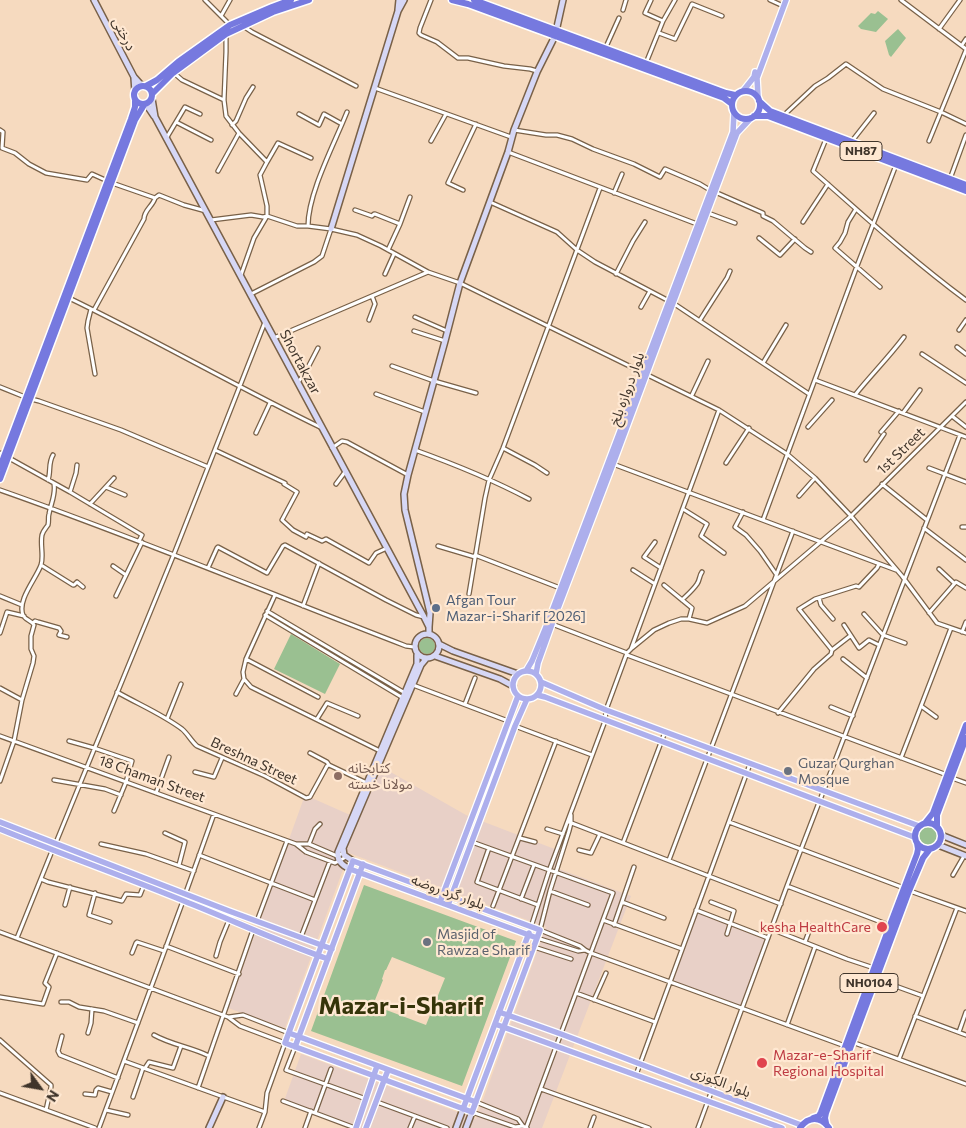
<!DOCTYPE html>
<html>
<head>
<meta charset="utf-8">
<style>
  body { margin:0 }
  #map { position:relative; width:966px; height:1128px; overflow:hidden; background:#f6dabf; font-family:Commissioner,sans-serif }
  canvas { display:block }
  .north { position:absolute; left:15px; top:1063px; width:50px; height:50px; -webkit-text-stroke:4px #ffe8d2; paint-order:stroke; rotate:122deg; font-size:14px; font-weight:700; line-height:20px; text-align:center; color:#40352b }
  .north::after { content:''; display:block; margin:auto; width:18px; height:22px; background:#40352b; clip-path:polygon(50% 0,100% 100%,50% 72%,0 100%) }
</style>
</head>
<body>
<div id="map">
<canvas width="966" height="1128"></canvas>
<div class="north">N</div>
</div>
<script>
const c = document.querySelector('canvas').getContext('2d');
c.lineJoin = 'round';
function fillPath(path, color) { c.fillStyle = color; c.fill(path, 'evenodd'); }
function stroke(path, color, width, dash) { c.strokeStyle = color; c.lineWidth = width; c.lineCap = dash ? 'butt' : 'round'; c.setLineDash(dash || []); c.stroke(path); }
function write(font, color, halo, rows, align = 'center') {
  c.font = font + ' Commissioner,"Noto Sans Arabic",sans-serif'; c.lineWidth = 4.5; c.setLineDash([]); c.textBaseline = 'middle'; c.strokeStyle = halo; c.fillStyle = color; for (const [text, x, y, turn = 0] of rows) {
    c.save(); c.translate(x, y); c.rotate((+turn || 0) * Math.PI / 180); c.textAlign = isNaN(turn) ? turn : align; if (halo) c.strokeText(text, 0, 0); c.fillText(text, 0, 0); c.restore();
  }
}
const commercial = new Path2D(`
  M380,766L466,815L565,853L559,869L631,896L542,1128H349L283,1104L301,1054L476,1119L546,927L349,853L285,1028L228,1008L305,795L357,818Z
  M696,910L768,938L742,1008L669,982Z`);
const green = new Path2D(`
  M878,11L888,19L876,32L861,29L858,26L871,13L875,14Z
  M898,29L906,38L891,57L889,55L885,41Z
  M291,634L340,664L325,694L274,669Z
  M419 646a8 8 0 1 1 16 0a8 8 0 1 1-16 0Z
  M919 836a9 9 0 1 1 18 0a9 9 0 1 1-18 0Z
  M364,885L516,941L462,1086L311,1031ZM392,957L445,978L426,1025L373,1005L383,980L382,979L385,970H386Z`);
const street = new Path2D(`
  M205,0L229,24
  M431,0L420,28L419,33L421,35L437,42L458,58H468L504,66L530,69L537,71
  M770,0L781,5
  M901,0L966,49
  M623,10L626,0
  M221,16L230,0
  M663,21L675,0
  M243,26L252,32L356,86
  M939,29L960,0
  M659,33L675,39L692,4L722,16
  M226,34V52L224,100L226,116L239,133L267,162L260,175L267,206V216L254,238L241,275
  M962,45L966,39
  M605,49L619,18
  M646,63L663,21L645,13L651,0
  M174,73L182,80L224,100
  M375,88L511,137
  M299,114L319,125L324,114L342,124C330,152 308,196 308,226
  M783,116L815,86L828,78L846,64L883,89L941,112L966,124
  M176,122L211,140
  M342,124L347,112
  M232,125L236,121L246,98L253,87
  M0,130L3,132L2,148L15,153L29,164L46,173L87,180L92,174L112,183L155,198L159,195L184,205L206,211
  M514,130L546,135H557L572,139L593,149L634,164L660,177L665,169L700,184L710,190
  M167,137L185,107L200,114
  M826,139L813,171C863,215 912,260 966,300
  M431,141L446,114
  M852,141L874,113
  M929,141L966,50
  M508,152L697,224
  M267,162L278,143L311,158
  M218,171L239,133
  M950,179L966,135
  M463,190L448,183L476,124
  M715,192L763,213V216L773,221L805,248L811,252
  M614,193L622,174
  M490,202L557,232L577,250L595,262L669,301
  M856,209L848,222L845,233L840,242L835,248L880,287
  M355,210L372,216L374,214H375L400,224
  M708,213L735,223
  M211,220L251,215L263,217L267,216L297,226H308L331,229
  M803,222L828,184
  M759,238L780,255L795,239
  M388,250L400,224L410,197
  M385,274L394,254
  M616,274L633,241L645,222
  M251,294L314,262L322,256L331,229L357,235L381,246L428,272
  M69,298C154,339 237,387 322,428
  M673,303L809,394
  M641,307L650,291
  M91,309L88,321L87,328L95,374
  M94,310L144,219C144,210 153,206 155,198
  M415,317L447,331
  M369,320L375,304L372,296
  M700,320L727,278L730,271
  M959,330L966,320
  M414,331L445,341
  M274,338L428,272L460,283L719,410L787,454L815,478L851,516L902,576L937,623L966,633
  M957,347L966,354
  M922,354L966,383
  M763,363L786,325
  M392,366L434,381L476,393
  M815,380L966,437
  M298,382L304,375L318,348
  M0,387L25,397
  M376,394L425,412
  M692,395L708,361
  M855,395C871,375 889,357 904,337
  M31,399L39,401L121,430L208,467
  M903,413L920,390
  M952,416L966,427
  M808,427L832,400
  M881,432L899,411
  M256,433L270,403
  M332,448L342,441L347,442L408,475
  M503,448L535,465L547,473
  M215,450L285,483L284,484L297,492L282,520L293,530L306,537L307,534L322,541L326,539L369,563L376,553L387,548
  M415,450C454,464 493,480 529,499
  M0,453L70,492L142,535L139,541
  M866,460L884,434
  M726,463L749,428
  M613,464L896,570
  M929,468L966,482
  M48,480C51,472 48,463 53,455
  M336,484L345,472
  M882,484L927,520
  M106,487L125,495
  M0,490C137,538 271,594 406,646L414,647
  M70,492L76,473L77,465
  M799,496L815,478
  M90,504L114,478
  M683,509L707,524L701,536L724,553
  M743,512L735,527L746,535L760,551L776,574
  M763,520L857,266L896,165
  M962,527H966
  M924,528L966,560
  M655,542L644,557L661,568
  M438,546L475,557
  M475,555L560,588
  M41,565L73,585H74L77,582L83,587
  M113,566L126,575
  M208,568L217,548L218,547L267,573L283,546L285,545L386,600L416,615L424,617
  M939,569L954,583
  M633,570L655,584
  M664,585L692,608L689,619
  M469,594L485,498L489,480L503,448L600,188
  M0,596L22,605
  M116,596L142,542
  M819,598L821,605L833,619
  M682,600C687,595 693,590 697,584C700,580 699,576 702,572
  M303,606L319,563
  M267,611L405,693
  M929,613L956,582L966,588
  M864,614L883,635L905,643
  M265,615L403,698
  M33,623L35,621L38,622L59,628L61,631L59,635L67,637
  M552,624L627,653
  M844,625L859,648L869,640L879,645
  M962,632L966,622
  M0,633L7,612L24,616
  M632,648L654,630L669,623L681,619H689L707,623L745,606L851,516L966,402
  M832,650L850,636
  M627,655L947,775
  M246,659L318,697
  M843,659L867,678
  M244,679L251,687L380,751
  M413,685L508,721
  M0,688L22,700
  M117,692C138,704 162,714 182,729C188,734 191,741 197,746L265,776L306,798L310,797L327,766L329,765
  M236,694L244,679L243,672L246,659L275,595
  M465,704L475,678
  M921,706L936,717
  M831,707L853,716
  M778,713L814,669L831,654L832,650L799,609L815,599L856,586L859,587L877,568L879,564
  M167,719L181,684
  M317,719L327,703L358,716
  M515,726L592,755
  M0,736L296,844L306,852L335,863L346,857
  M69,741L94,748L132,761L126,782L114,811
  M310,753L327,762L329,765L367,783
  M901,758L951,628
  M195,772L214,777L222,758
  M952,778L966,783
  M54,780L105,789L121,795
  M0,781L14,741L22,700L33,663L34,656L31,649V636L34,625C31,620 25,620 23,615C17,600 36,579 41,565C44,556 40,545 42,535C43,531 46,528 48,525C49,521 48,517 49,514C51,503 56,494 54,484
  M156,793L169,757
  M571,815V823L569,831L550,891L540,930L580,946L585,950L591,953L845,1046
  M569,822L781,904
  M729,822L904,888
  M547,829L563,834
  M165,833L185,842L179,865
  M520,838L535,842
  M472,842L613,893L526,1128
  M623,843L665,732
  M101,844L146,854L194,871
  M297,844H309L337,856L343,853
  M309,844L315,829L320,824
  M55,845L174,554L265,322
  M489,848L477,882L538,905
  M579,850L591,853L600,834
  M199,855L315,900
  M669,860L793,531
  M953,875L964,856
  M41,879L48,882L122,901L126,894L140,895L144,885
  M787,886L889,925
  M550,891L588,905
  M910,891L966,911
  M95,893L89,915L110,922
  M185,895L214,814
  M521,899L534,865
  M622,902L664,918
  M711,902L734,911L727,934
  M65,905L70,887
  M493,906L556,741
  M696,910L768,938
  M603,920L682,949
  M257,921L287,841
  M614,925L634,867
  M531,927L549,871L605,721L606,710L627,653L631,649L719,410
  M771,929L847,959L874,968
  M0,932L228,1017L240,1026L285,1043L267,1093L265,1112L259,1128
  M301,937L330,861
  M17,938L52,851
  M537,938L578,951L585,950
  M805,942L811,926
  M166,946L239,974
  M534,947L571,959
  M132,953L136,943L137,942L164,951
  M216,956L220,942L229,920
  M876,979L923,996
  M576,993L655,1022
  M0,997L43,1004L49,987L45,983L57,953
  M594,1000L606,973
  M61,1002H69L79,1007L104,1011L138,1023
  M915,1016L966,1035
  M229,1017L243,1015L289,1033
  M787,1025L815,947
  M959,1032L966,1012
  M88,1033L91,1023L92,1009
  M154,1035C172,1045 191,1047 209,1056
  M62,1036L58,1051L60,1055L118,1078
  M0,1040L51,1085V1087L46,1110
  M852,1042L966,1084
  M295,1047L286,1070L366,1099
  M899,1059L957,908
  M124,1061L265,1112
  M145,1068L149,1062L173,1068L181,1046
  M636,1075L750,764
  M198,1088L253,930
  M541,1089L649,1128
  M0,1093L95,1128
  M85,1094L95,1095L96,1090L98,1088L112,1092
  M133,1097L143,1068
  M283,1101L355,1128
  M377,1102L447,1128
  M476,1102L518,1119L523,1126
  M106,1110L128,1115
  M472,1112L515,1127L523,1126L527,1128
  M315,1113L331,1069
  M99,1128L183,901
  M305,1128L311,1111
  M410,1128L415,1116
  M590,1128L594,1117
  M698,1128L787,886L960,435`);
const secondary = new Path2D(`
  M94,0L134,77L142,86
  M398,10L399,0
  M134,78L135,92
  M152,99L155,117L424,617L429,627V634
  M146,104L154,116
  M331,229L398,11L404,0
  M429,627L430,613L405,510L404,494L408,475L445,341L460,283L508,152L514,130L537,72L555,36L563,0
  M415 646a12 12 0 1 1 24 0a12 12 0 1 1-24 0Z
  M439,644L453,651L518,674
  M435,656L500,679L513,686
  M941,835L966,845
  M938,845L966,856
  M353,861L344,855L343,848L421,665L426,659
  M350,869C342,865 337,861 338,852L417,664V655
  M209,1128L223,1097
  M456,1128L463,1109
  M466,1128L472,1112`);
const primary = new Path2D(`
  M743,91L754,77L755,72
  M758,97L757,78L786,0
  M513 685a14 14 0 1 1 28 0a14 14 0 1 1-28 0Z
  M526,671L532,661L548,622L733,132L734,113
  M536,674L538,663L552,624L613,464L673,303L737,133L751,118
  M541,682L606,710L919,826
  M537,695L545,697L914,837
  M0,822L229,911L332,949
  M0,829C61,854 123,876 184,901C232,920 279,942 328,959
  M353,861L540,930L472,1112L285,1043Z
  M350,869L537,938
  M440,902L518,696
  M448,905L515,726L527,699
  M499,1012L561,1034L801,1125
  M495,1024L782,1128
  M289,1033L476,1102
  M295,1047L363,864
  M463,1109L529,933
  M356,1128L377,1066
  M366,1128L388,1070`);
const highway = new Path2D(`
  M452,0L468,4L724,98L732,104
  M474,0L726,93L735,95
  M134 95a9 9 0 1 1 18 0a9 9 0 1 1-18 0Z
  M146,86L157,80L178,62L230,25L272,7L291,0
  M732 105a14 14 0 1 1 28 0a14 14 0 1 1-28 0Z
  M153,93L173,73L226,34L273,12L309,0
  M759,101L770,111L966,185
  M754,116H768L966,191
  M0,467L131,119L135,107V101
  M0,479L135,120L144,105
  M915 836a13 13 0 1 1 26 0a13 13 0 1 1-26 0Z
  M925,823L933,813L966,725
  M937,827V815L966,738
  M813,1118L819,1116L821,1112L890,925L917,854L918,849L917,843
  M826,1123L825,1118L826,1113L909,891L923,858L930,849
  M800,1128C808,1116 821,1116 829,1128`);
const markers = [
  [436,608,5,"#5c6f8a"],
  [788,771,5,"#6b7280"],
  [338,776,5,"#8d6e63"],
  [882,927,6,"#e0444e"],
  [427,942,5,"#6b7280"],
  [762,1063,6,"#e0444e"]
];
const shields = [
  [861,151,42],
  [869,983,58]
];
const shieldNames = [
  ["NH87",861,151],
  ["NH0104",869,983]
];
const streetNames = [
  ["درختی",124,34,63],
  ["Shortakzar",300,362,62],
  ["بلوار دروازه بلخ",627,389,-70],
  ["1st Street",901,451,-44],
  ["Breshna Street",254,761,25],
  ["18 Chaman Street",152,779,20],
  ["بلوار گرد روضه",448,892,20],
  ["بلوار الکوزی",721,1082,21]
];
const serviceNames = [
  ["Afgan Tour",446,600],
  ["Mazar-i-Sharif [2026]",446,616]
];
const worshipNames = [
  ["Guzar Qurghan",798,763],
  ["Mosque",798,779],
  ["Masjid of",437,934],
  ["Rawza e Sharif",437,950]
];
const educationNames = [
  ["کتابخانه",348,768],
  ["مولانا خسته",348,784]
];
const healthNames = [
  ["kesha HealthCare",871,927],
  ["Mazar-e-Sharif",773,1055,"left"],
  ["Regional Hospital",773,1071,"left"]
];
const townNames = [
  ["Mazar-i-Sharif",401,1006]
];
fillPath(commercial, '#e8d0c7');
fillPath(green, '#9ac091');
stroke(street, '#796148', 5.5);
stroke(secondary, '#796148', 8);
stroke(primary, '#fff', 8);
stroke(highway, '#fff', 9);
stroke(street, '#fff', 3);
stroke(secondary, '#d6d7f5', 5);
stroke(primary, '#adafec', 5.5);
stroke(highway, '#7679df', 6);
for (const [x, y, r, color] of markers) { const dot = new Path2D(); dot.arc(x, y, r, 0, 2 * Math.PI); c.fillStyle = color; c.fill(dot); stroke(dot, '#ffe8d2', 2); }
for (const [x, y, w] of shields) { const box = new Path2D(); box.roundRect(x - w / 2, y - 9.5, w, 19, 4); c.fillStyle = '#ffe8d2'; c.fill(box); stroke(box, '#40352b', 1); }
write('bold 12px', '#40352b', null, shieldNames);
write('14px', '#40352b', '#ffe8d2', streetNames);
write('14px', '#4e5e75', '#ffe8d2', serviceNames, 'left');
write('14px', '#5b616d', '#ffe8d2', worshipNames, 'left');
write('14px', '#785e54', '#ffe8d2', educationNames, 'left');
write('14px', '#be3a42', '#ffe8d2', healthNames, 'right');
write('bold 24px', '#353409', '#ffe8d2', townNames);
</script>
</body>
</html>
